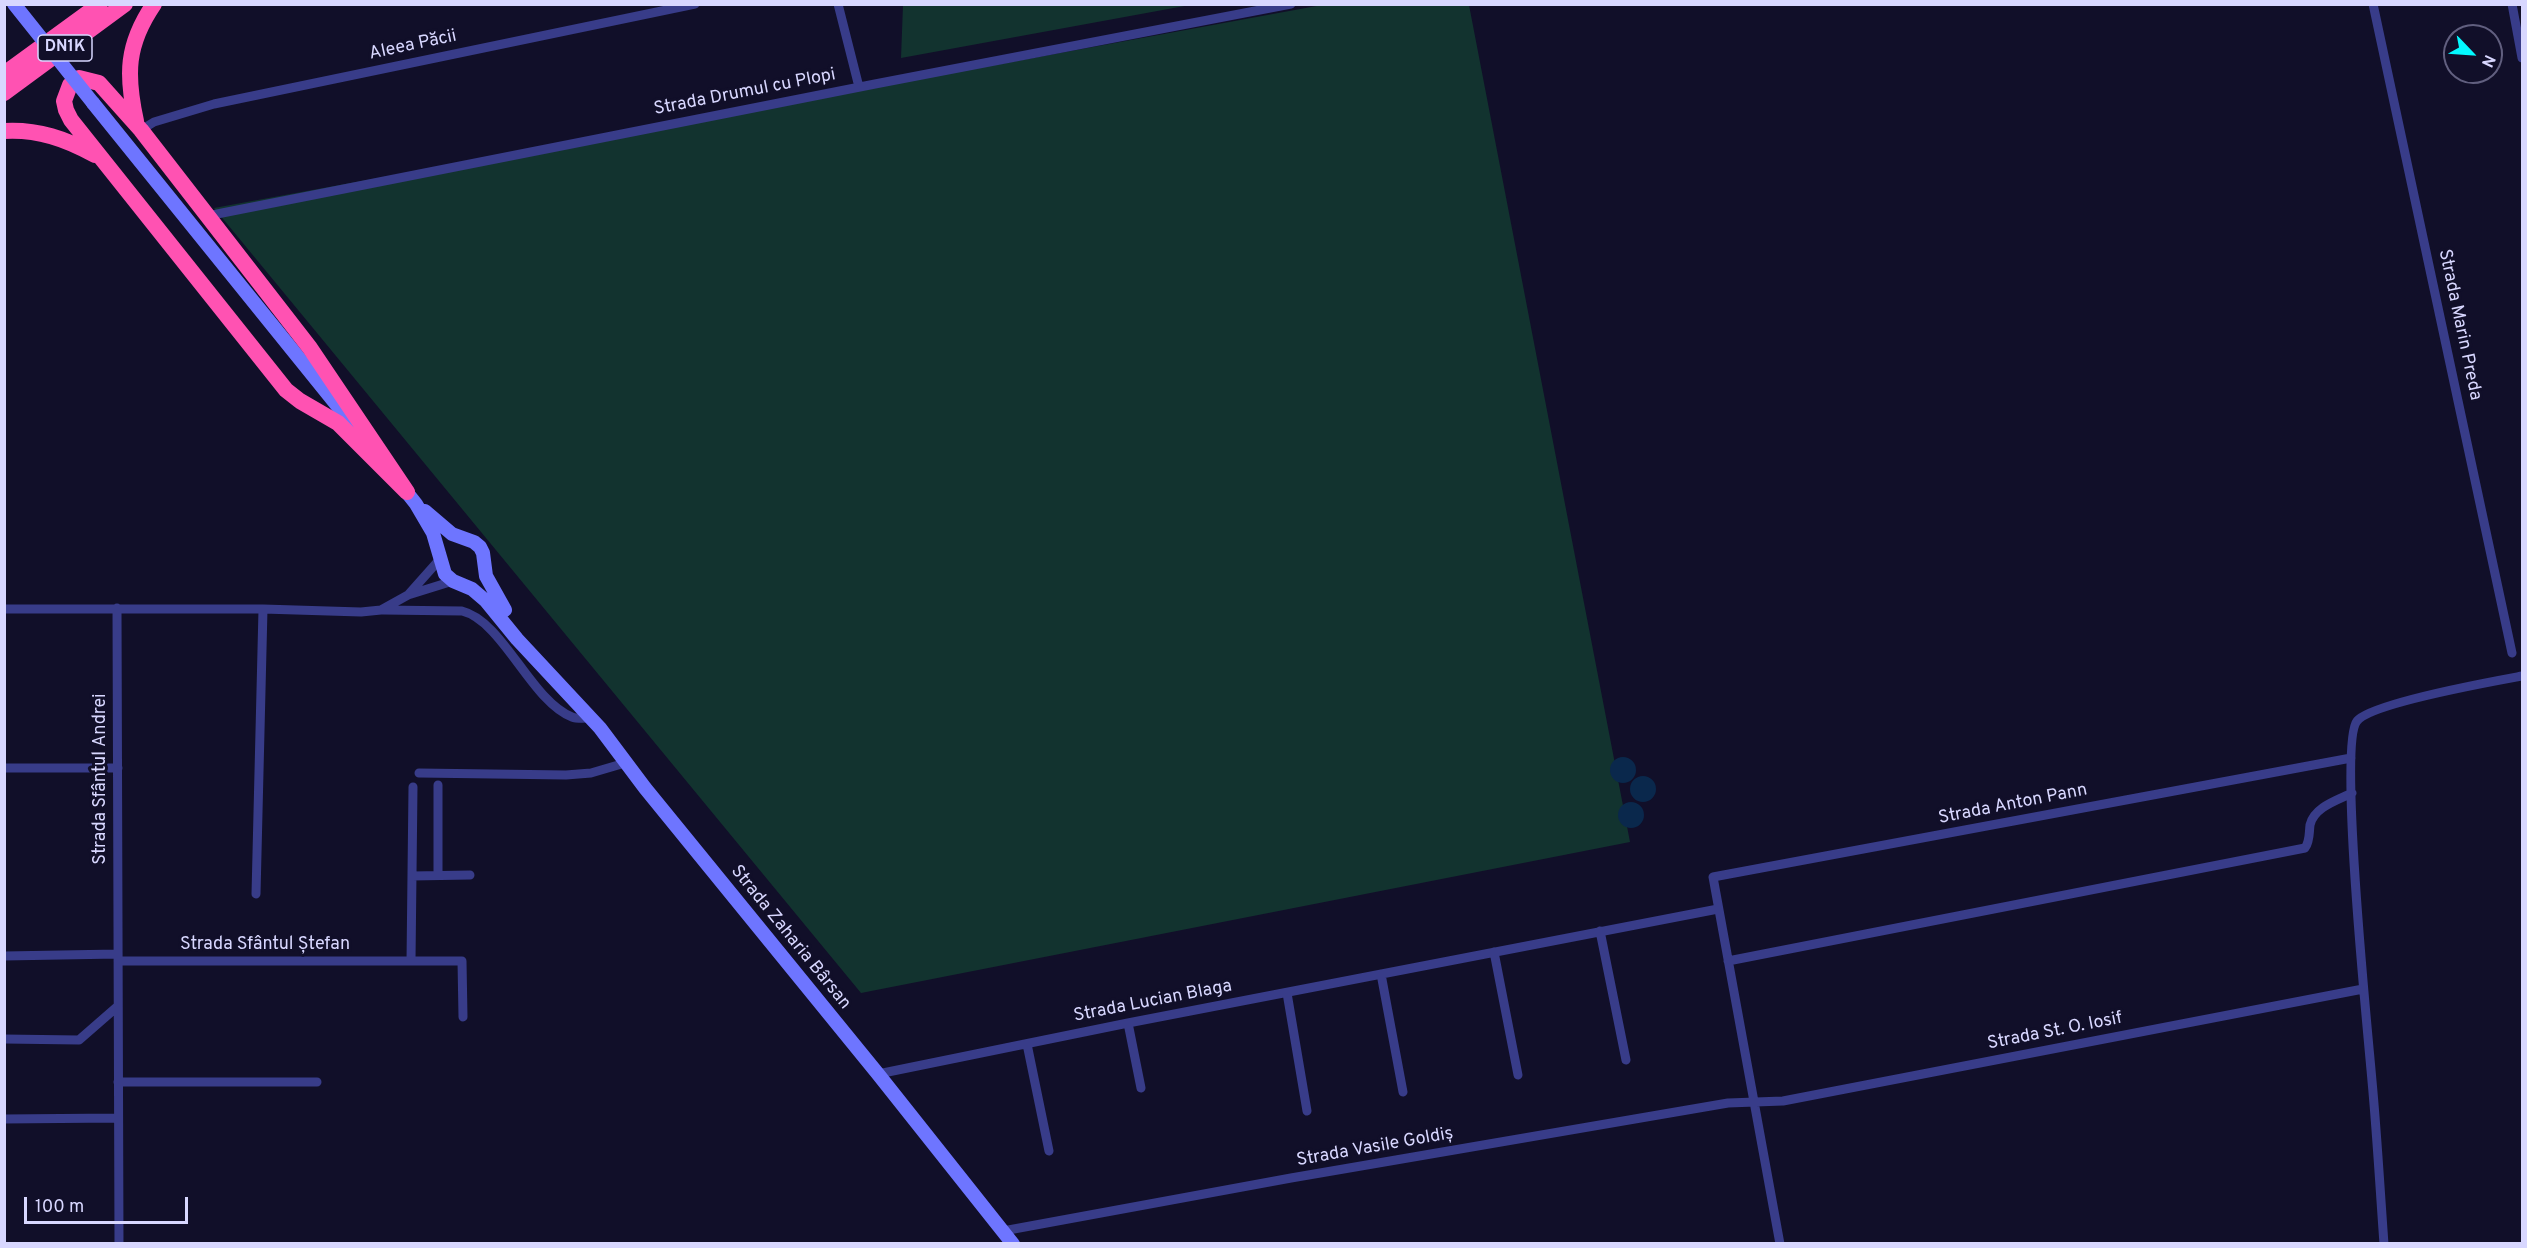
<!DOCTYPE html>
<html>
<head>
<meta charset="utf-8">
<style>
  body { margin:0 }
  #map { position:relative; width:2527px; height:1248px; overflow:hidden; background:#110f29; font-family:Overpass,sans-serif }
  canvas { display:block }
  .frame { position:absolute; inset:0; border:6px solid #d8d7ff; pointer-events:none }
  .north { position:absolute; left:2443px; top:24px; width:60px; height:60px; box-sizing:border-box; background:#110f29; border:2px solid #615f7f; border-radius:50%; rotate:115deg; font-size:16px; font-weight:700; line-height:24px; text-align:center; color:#d8d7ff }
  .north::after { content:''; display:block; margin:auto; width:21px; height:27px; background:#03f9ff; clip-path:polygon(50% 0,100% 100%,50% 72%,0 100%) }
  .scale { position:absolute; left:24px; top:1197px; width:164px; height:27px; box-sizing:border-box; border:3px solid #d8d7ff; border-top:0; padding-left:8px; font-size:18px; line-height:21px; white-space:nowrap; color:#d8d7ff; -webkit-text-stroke:4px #110f29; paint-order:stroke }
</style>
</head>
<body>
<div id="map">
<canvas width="2527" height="1248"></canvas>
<div class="frame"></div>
<div class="north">N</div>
<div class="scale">100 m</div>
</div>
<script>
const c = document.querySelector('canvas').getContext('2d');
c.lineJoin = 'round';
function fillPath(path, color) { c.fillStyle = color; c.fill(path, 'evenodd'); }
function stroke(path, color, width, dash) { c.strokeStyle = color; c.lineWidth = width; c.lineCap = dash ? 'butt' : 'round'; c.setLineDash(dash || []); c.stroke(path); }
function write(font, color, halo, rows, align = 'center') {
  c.font = font + ' Overpass,sans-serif'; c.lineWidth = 6; c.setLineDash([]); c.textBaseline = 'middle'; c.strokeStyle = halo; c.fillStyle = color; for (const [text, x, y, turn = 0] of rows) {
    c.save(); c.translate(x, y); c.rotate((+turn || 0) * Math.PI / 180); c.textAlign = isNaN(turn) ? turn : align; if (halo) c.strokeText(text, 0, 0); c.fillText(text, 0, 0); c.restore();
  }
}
const green = new Path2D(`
  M903,5V4L1190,5L901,58Z
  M1322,5H1469L1630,842L861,993L214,208Z`);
const water = new Path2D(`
  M1610 770a13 13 0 1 1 26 0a13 13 0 1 1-26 0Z
  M1630 789a13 13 0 1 1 26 0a13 13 0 1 1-26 0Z
  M1618 815a13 13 0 1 1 26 0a13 13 0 1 1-26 0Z`);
const street = new Path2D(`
  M838,4L859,87
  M2373,4L2512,653
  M2512,4L2522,58
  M141,130L154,122L214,104L695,4
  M207,216L875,84L1291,4
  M408,595L440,559
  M117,608L119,1244
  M4,609H263L361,612L381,610L408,595L453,581
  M383,610L462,611C503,621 531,701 572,717C577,719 585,718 591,718
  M4,768H118
  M419,773L566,775L591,773L625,763
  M438,785V875
  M412,876L470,875
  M256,894L263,609
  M1600,931L1626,1060
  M1494,952L1518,1075
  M4,956L118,954
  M118,961H462L463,1017
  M411,961L413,787
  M1728,961L2305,848C2310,841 2309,833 2310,825C2314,807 2338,800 2352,793
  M1381,974L1403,1092
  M1287,993L1307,1111
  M1128,1023L1141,1088
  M4,1039L79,1040L118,1006
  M1027,1044L1049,1151
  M878,1074L1128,1023L1718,909
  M118,1082H317
  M4,1119L117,1118
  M1003,1231L1291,1178L1728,1103L1783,1101L2363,989
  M1780,1244L1713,877L2351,758
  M2384,1244C2380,1189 2377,1135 2372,1081C2368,1033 2338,744 2357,721C2371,703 2495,681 2522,676`);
const secondary = new Path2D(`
  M93,103L357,430
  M401,485L416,504L433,533L445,574L453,581L472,589L486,601L517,639L600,728L645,788L878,1074L1013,1244
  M425,511L452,534L474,542L480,547L483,553L486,576L505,610`);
const highway = new Path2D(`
  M4,74L100,4
  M79,78L99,83L141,130L310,348L407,492L338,423L300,401L286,390L71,120L66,110L64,101L70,85Z
  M4,93L125,4
  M136,121C126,75 126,45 154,4
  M4,131C38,129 66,139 95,155`);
const secondaryBridge = new Path2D(`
  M14,4L93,103`);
const shields = [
  [65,48,54]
];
const shieldNames = [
  ["DN1K",65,48]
];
const streetNames = [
  ["Aleea Păcii",413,46,-12],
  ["Strada Drumul cu Plopi",745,93,-11],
  ["Strada Marin Preda",2459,325,78],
  ["Strada Sfântul Andrei",101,779,-90],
  ["Strada Anton Pann",2013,805,-11],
  ["Strada Zaharia Bârsan",790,938,51],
  ["Strada Sfântul Ștefan",265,945],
  ["Strada Lucian Blaga",1153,1002,-11],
  ["Strada St. O. Iosif",2055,1032,-11],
  ["Strada Vasile Goldiș",1375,1148,-10]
];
fillPath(green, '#12332f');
fillPath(water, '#0a284c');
stroke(street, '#383c89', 9);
stroke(secondary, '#6e75ff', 14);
stroke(highway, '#ff52b2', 16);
stroke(secondaryBridge, '#6e75ff', 14);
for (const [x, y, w] of shields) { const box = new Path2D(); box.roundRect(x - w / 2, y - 13, w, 26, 4.5); c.fillStyle = '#110f29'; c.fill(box); stroke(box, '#d8d7ff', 1.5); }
write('bold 16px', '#d8d7ff', null, shieldNames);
write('18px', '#d8d7ff', '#110f29', streetNames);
</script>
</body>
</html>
